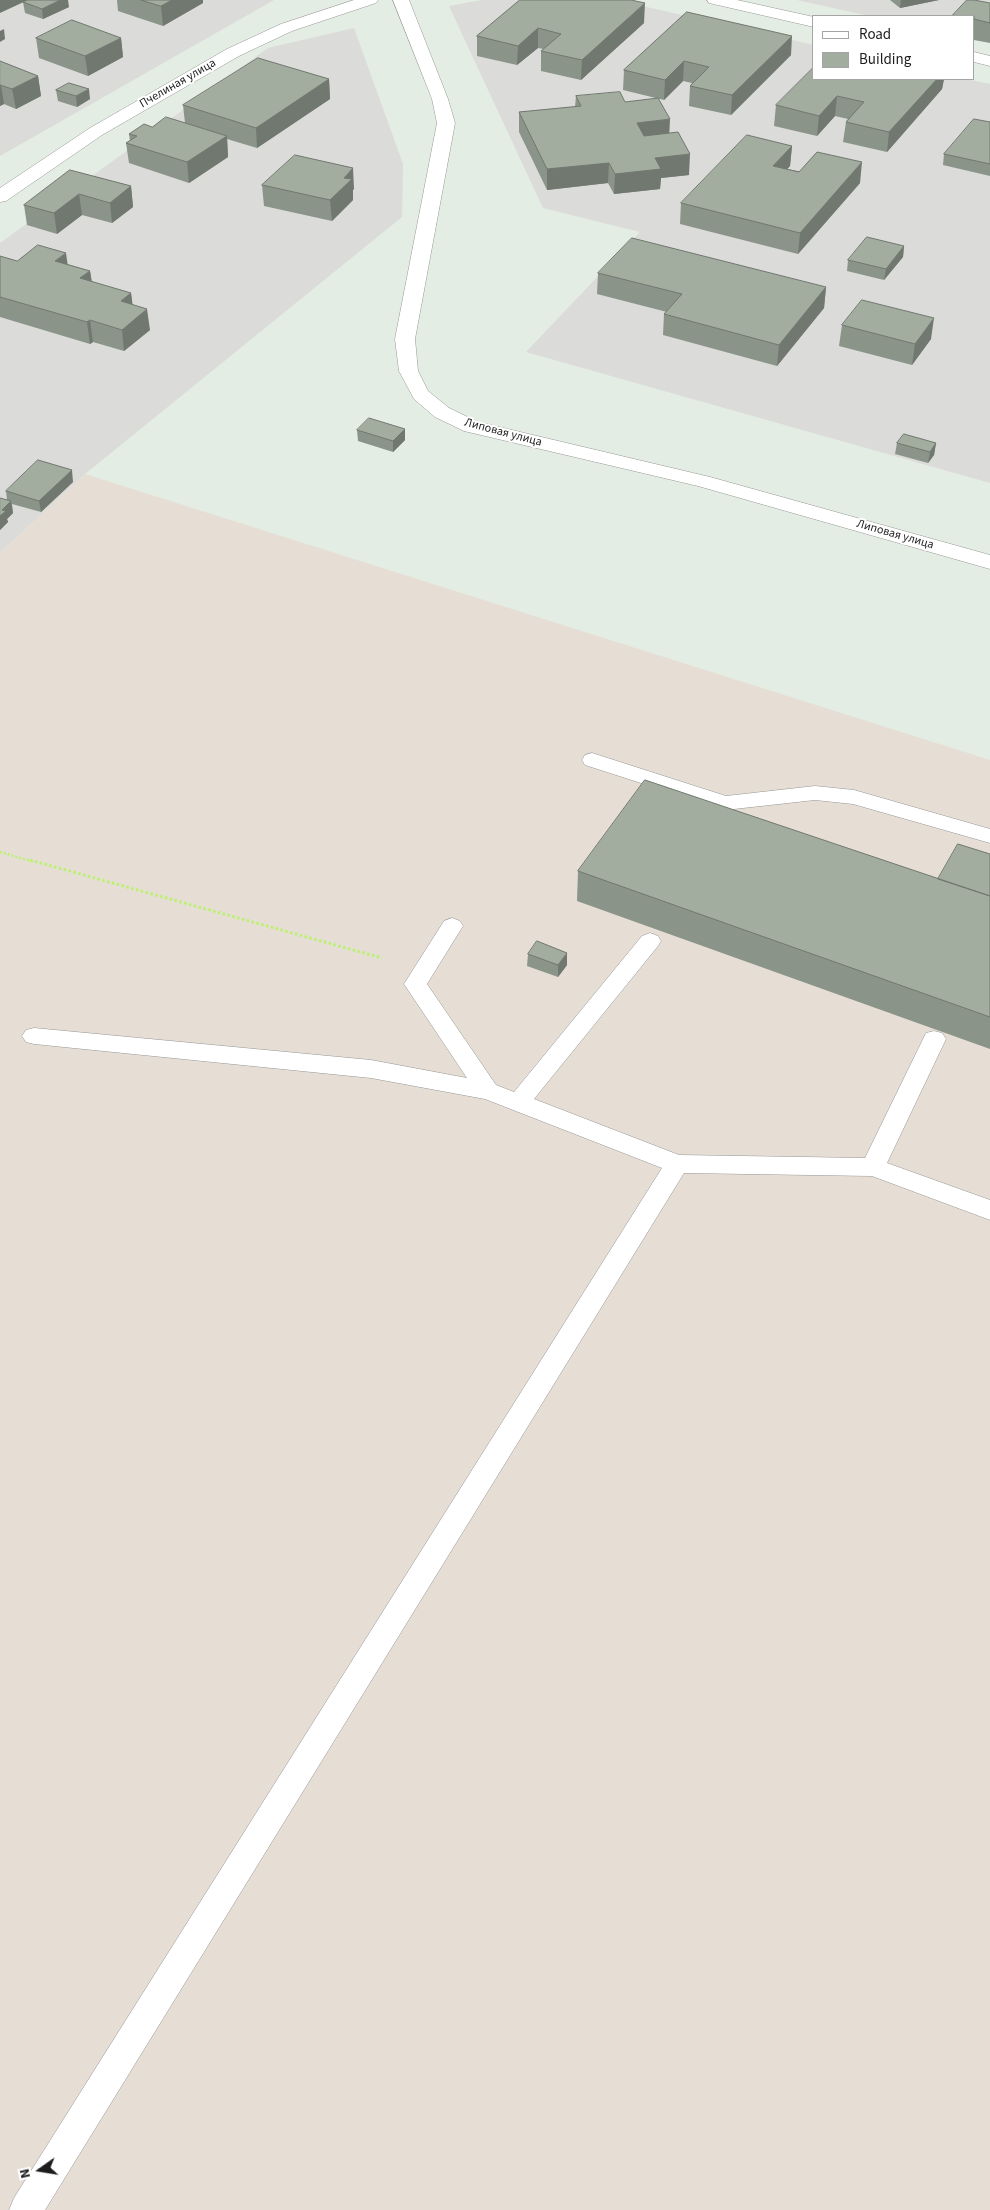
<!DOCTYPE html>
<html>
<head>
<meta charset="utf-8">
<style>
  body { margin:0 }
  #map { position:relative; width:990px; height:2210px; overflow:hidden; background:#e3ede3; font-family:"Source Sans 3",sans-serif }
  canvas { display:block }
  .legend { position:absolute; left:812px; top:15px; width:162px; height:65px; box-sizing:border-box; background:#fff; border:1px solid #a5a5a5; margin:0; padding:6px 9px; list-style:none; font-size:15px; color:#1d1d1d }
  .legend li { display:flex; align-items:center; gap:10px; height:25px }
  .legend b { width:25px; border:1px solid #a5a5a5 }
  .north { position:absolute; left:15px; top:2145px; width:50px; height:50px; -webkit-text-stroke:4px #fff; paint-order:stroke; rotate:257deg; font-size:14px; font-weight:700; line-height:20px; text-align:center; color:#1d1d1d }
  .north::after { content:''; display:block; margin:auto; width:18px; height:22px; background:#1d1d1d; clip-path:polygon(50% 0,100% 100%,50% 72%,0 100%) }
</style>
</head>
<body>
<div id="map">
<canvas width="990" height="2210"></canvas>
<ul class="legend">
<li><b style="height:6px;background:#fff"></b>Road</li>
<li><b style="height:14px;background:#a2ac9f"></b>Building</li>
</ul>
<div class="north">N</div>
</div>
<script>
const c = document.querySelector('canvas').getContext('2d');
c.lineJoin = 'round';
function fillPath(path, color) { c.fillStyle = color; c.fill(path, 'evenodd'); }
function stroke(path, color, width, dash) { c.strokeStyle = color; c.lineWidth = width; c.lineCap = dash ? 'butt' : 'round'; c.setLineDash(dash || []); c.stroke(path); }
function write(font, color, halo, rows, align = 'center') {
  c.font = font + ' "Source Sans 3",sans-serif'; c.lineWidth = 4; c.setLineDash([]); c.textBaseline = 'middle'; c.strokeStyle = halo; c.fillStyle = color; for (const [text, x, y, turn = 0] of rows) {
    c.save(); c.translate(x, y); c.rotate((+turn || 0) * Math.PI / 180); c.textAlign = isNaN(turn) ? turn : align; if (halo) c.strokeText(text, 0, 0); c.fillText(text, 0, 0); c.restore();
  }
}
const residential = new Path2D(`
  M0,0H274L0,156Z
  M481,0H616L814,45V79H966L990,84V483L526,352L640,232L543,208L449,6Z
  M797,0H990V43L974,16H869Z
  M354,28L403,164L402,217L85,474L0,553V243L268,48Z`);
const industrial = new Path2D(`
  M85,474L990,760V2210H0V553Z`);
const pathFar1 = new Path2D(`
  M0,852L34,862`);
const path = new Path2D(`
  M30,860L382,958`);
const lane = new Path2D(`
  M592,753L726,796L815,786L854,790L990,829V843L853,804L815,800L725,810L585,765L582,760L585,755Z
  M452,918L460,921L463,926L427,984L496,1085L514,1092L642,936L650,933L658,936L661,941L658,946L534,1099L679,1155L865,1158L926,1033L934,1031L942,1033L946,1039L887,1163L990,1200V1220L872,1176L684,1173L45,2210H9L14,2198L662,1168L485,1099L371,1078L34,1044L26,1042L22,1036L26,1030L34,1028L371,1060L467,1078L404,984L444,921Z`);
const street = new Path2D(`
  M354,0H378L376,3L292,31L239,56L102,135L6,201L0,202V188L90,128L227,49L281,24Z
  M393,0H409L448,99L455,123L415,339L418,371L428,391L449,408L478,422L710,477L990,555V569L698,486L464,431L435,417L414,399L399,371L395,339L437,123L432,99Z
  M707,0H737L814,17V27L709,3Z
  M974,52L990,56V66L974,62Z`);
const wall = new Path2D(`
  M117,0H203V3L163,26L118,11Z
  M520,0L644,23L581,80L541,71V51L544,49L538,48L517,65L477,56V36Z
  M890,0H939L900,8Z
  M23,2L69,7L43,19L25,13Z
  M990,3V43L974,40V16H953V15Z
  M687,12L791,55L731,115L689,106L690,86L692,83L683,81L664,100L623,90L624,70Z
  M36,38H121L123,57L88,76L39,58Z
  M0,61L38,76L41,96L16,109L4,104L0,106Z
  M329,79L330,99L257,148L227,139L228,157L189,183L129,163L126,143L130,141L129,134L185,123L183,105Z
  M814,79H944L942,89L887,152L843,142L846,122L848,119L835,116L817,136L774,126L776,105Z
  M56,90L90,99L77,107L58,101Z
  M576,96L625,102L669,133L689,175L661,178L660,189L614,194L608,183L547,190L519,132V112L575,107Z
  M990,122V176L943,165L944,154Z
  M792,146L790,166L787,169L860,183L798,254L680,224L681,203Z
  M70,170L131,186L133,207L112,223L82,215L57,234L27,225L24,205Z
  M262,185L354,189L353,190V200L332,221L264,206Z
  M904,246L903,257L884,280L847,271L848,260Z
  M0,256L17,261L67,264L90,271L92,282L131,293L132,304L150,330L124,351L93,342L90,344L0,317Z
  M598,273L826,287L824,308L777,366L663,335L664,314L667,312L597,294Z
  M842,325L931,339L912,365L839,346Z
  M357,430L405,440L393,452L358,441Z
  M897,443H936L934,455L928,463L895,454Z
  M73,482L41,512L12,504L13,513L7,519L8,522L0,530V498L7,500L6,491Z
  M990,854V1049L577,901L578,871L938,879Z
  M528,954L567,965L558,977L527,966Z`);
const shadedWall = new Path2D(`
  M0,0H28L0,13Z
  M60,0H68L69,7L43,19L42,9Z
  M172,0H203V3L163,26L161,6Z
  M901,0H939L900,8Z
  M645,3L644,23L581,80L582,60Z
  M538,28V48L517,65L518,46Z
  M4,29L5,39L0,42V31Z
  M792,36L791,55L731,115L732,95Z
  M121,38L123,57L88,76L85,56Z
  M684,61L683,81L664,100L665,80Z
  M38,76L41,96L16,109L12,89Z
  M329,79L330,99L257,148L256,128Z
  M937,79H944L942,89L887,152L889,132Z
  M0,85H1L4,104L0,106Z
  M89,89L90,99L77,107L76,96Z
  M837,96L835,116L817,136L819,116Z
  M670,119L669,140L636,143L637,123Z
  M227,136L228,157L189,183L187,162Z
  M792,146L790,166L771,186L773,166Z
  M690,154L689,175L661,178L660,189L614,194L615,174L655,158Z
  M862,162L860,183L798,254L800,233Z
  M609,163L608,183L547,190V169Z
  M353,168L354,189L353,190V200L332,221L330,200L344,178Z
  M131,186L133,207L112,223L110,203Z
  M79,194L82,215L57,234L54,213Z
  M904,246L903,257L884,280L886,269Z
  M66,253L69,274L55,261Z
  M90,271L93,291L80,278Z
  M826,287L824,308L777,366L779,345Z
  M131,293L134,314L121,301Z
  M147,309L150,330L124,351L122,330Z
  M934,318L931,339L912,365L915,344Z
  M90,320L93,342L90,344L87,322Z
  M405,429V440L393,452V441Z
  M936,443L934,455L928,463L930,452Z
  M72,470L73,482L41,512L39,501Z
  M11,501L13,513L7,519L8,522L0,530V516L2,510Z
  M567,953V965L558,977V965Z`);
const building = new Path2D(`
  M28,0H60L42,9L23,2Z
  M141,0H172L161,6Z
  M520,0H631L645,3L582,60L541,51L561,34L538,28L518,46L477,36Z
  M967,0H974L990,3V23L974,19V16H959L953,15Z
  M687,12L792,36L732,95L690,86L709,67L684,61L665,80L624,70Z
  M72,20L121,38L85,56L36,38Z
  M258,58L329,79L256,128L183,105Z
  M0,61L38,76L12,89L0,85Z
  M814,67V79H937L889,132L846,122L864,102L837,96L819,116L776,105Z
  M69,83L89,89L76,96L56,90Z
  M620,92L625,102L658,98L670,119L637,123L644,136L678,132L690,154L655,158L661,169L615,174L609,163L547,169L519,112L581,106L576,96Z
  M166,117L227,136L187,162L126,143L137,136L129,134L144,124L152,127Z
  M974,119L990,122V164L944,154Z
  M747,135L792,146L773,166L799,172L817,152L862,162L800,233L681,203Z
  M295,155L353,168L344,178L352,179L330,200L262,185Z
  M70,170L131,186L110,203L79,194L54,213L24,205Z
  M867,237L904,246L886,269L848,260Z
  M632,238L826,287L779,345L664,314L682,294L598,273Z
  M38,245L66,253L55,261L90,271L80,278L131,293L121,301L147,309L122,330L90,320L87,322L0,297V256L17,261Z
  M862,300L934,318L915,344L842,325Z
  M369,418L405,429L393,441L357,430Z
  M904,434L936,443L930,452L897,443Z
  M38,460L72,470L39,501L6,491Z
  M0,498L11,501L2,510L6,511L0,516Z
  M645,780L990,896V1017L578,871Z
  M958,844L990,854V896L938,879Z
  M537,941L567,953L558,965L528,954Z`);
const farStreetnames = [
  ["Пчелиная улица",178,84,-30],
  ["Липовая улица",503,433,15],
  ["Липовая улица",895,535,16]
];
fillPath(residential, '#dbdbda');
fillPath(industrial, '#e6ded5');
stroke(lane, '#979797', 1);
stroke(street, '#979797', 1);
stroke(pathFar1, '#bbf171', 2.5, [2, 2]);
stroke(path, '#bbf171', 3, [2.5, 2.5]);
fillPath(lane, '#fff');
fillPath(street, '#fff');
fillPath(wall, '#8b9489');
fillPath(shadedWall, '#71786f');
fillPath(building, '#a2ac9f');
stroke(building, '#71786f', 1);
write('12px', '#1d1d1d', '#fff', farStreetnames);
</script>
</body>
</html>
